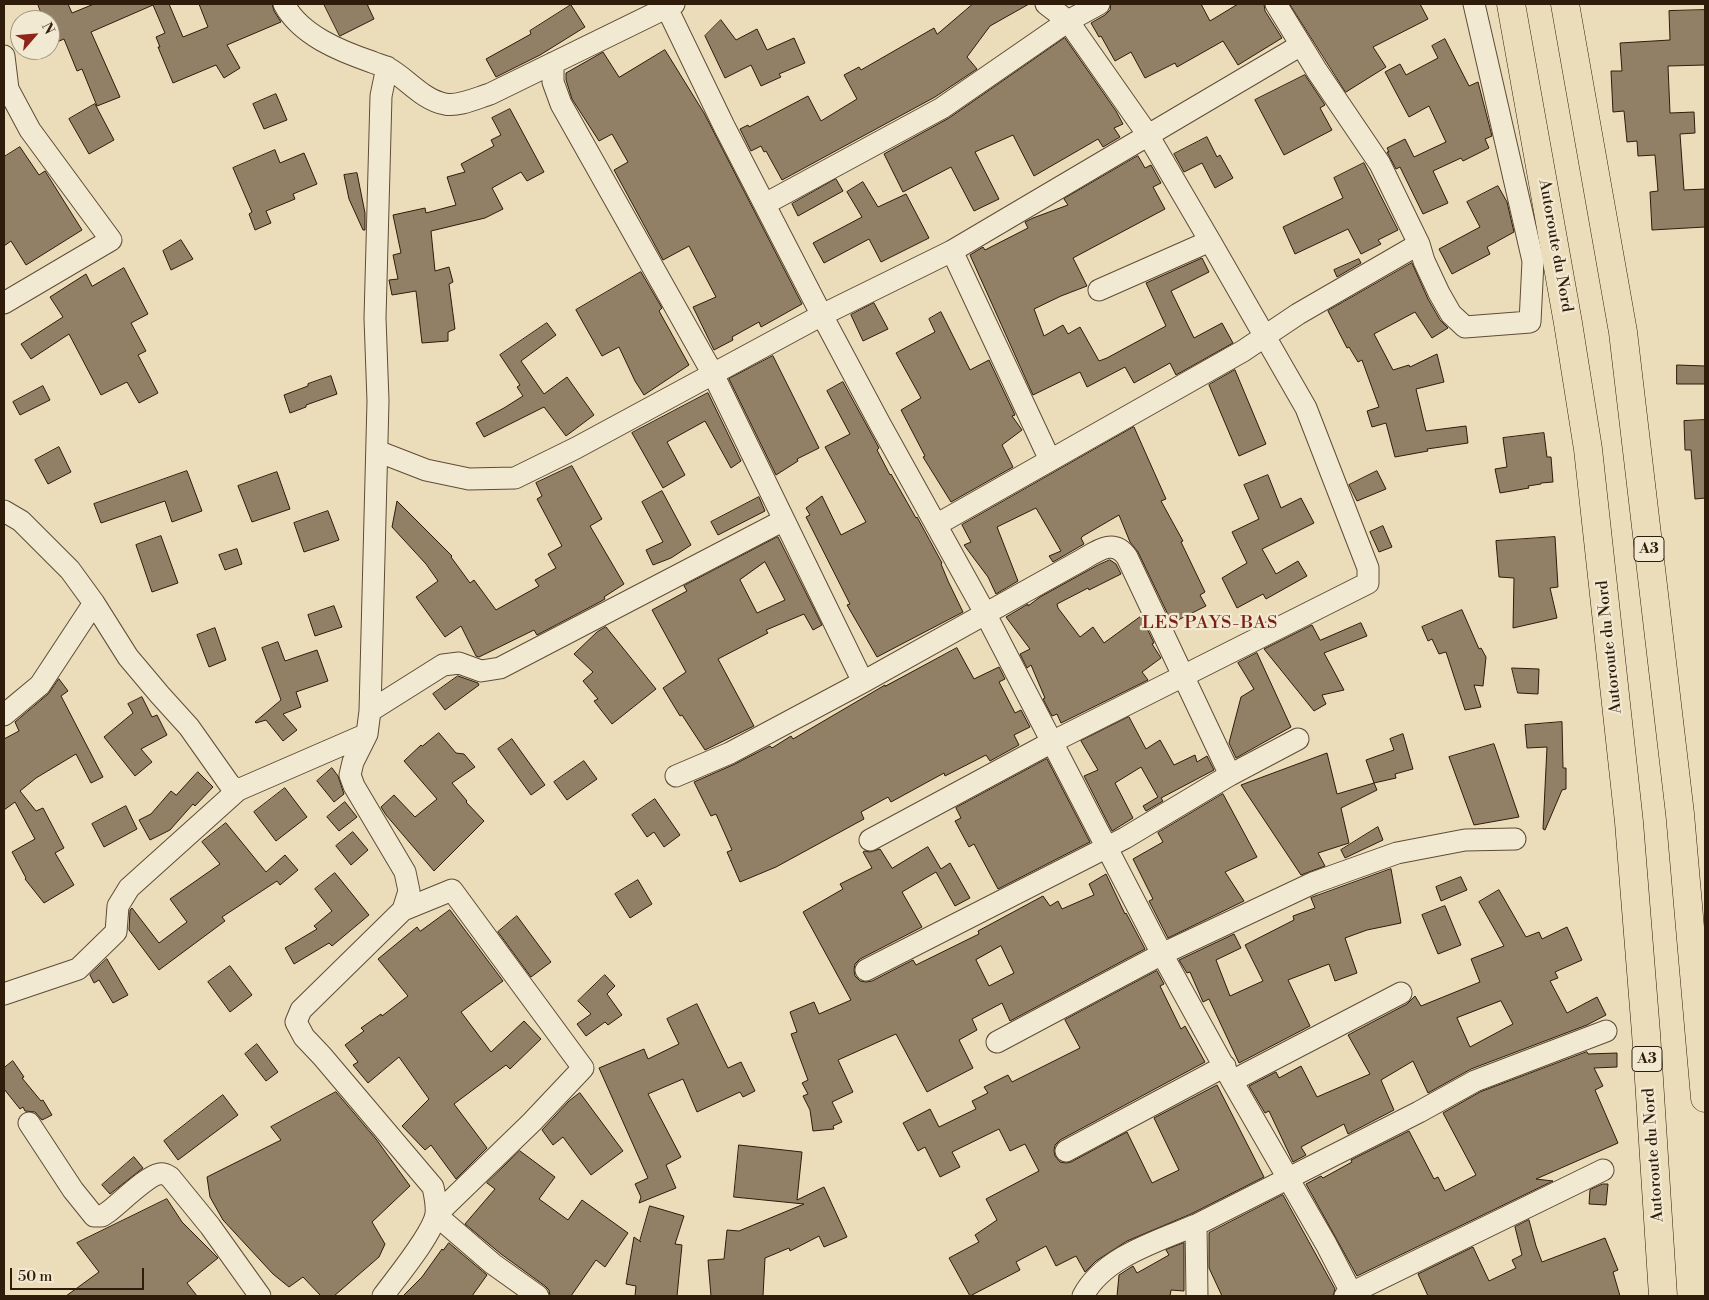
<!DOCTYPE html>
<html>
<head>
<meta charset="utf-8">
<style>
  body { margin:0 }
  #map { position:relative; width:1709px; height:1300px; overflow:hidden; background:#ebddba; font-family:"Libre Bodoni",serif }
  canvas { display:block }
  .frame { position:absolute; inset:0; border:5px solid #2f1c0a; pointer-events:none }
  .north { position:absolute; left:10px; top:10px; width:50px; height:50px; box-sizing:border-box; background:#f2e9d2; border:1px solid #a49782; border-radius:50%; rotate:63deg; font-size:14px; font-weight:700; line-height:20px; text-align:center; color:#2f1c0a }
  .north::after { content:''; display:block; margin:auto; width:18px; height:22px; background:#8f2418; clip-path:polygon(50% 0,100% 100%,50% 72%,0 100%) }
  .scale { position:absolute; left:10px; top:1268px; width:134px; height:22px; box-sizing:border-box; border:2px solid #2f1c0a; border-top:0; padding-left:6px; font-size:15px; line-height:18px; white-space:nowrap; color:#2f1c0a; -webkit-text-stroke:4px #f2e9d2; paint-order:stroke }
</style>
</head>
<body>
<div id="map">
<canvas width="1709" height="1300"></canvas>
<div class="frame"></div>
<div class="north">N</div>
<div class="scale">50 m</div>
</div>
<script>
const c = document.querySelector('canvas').getContext('2d');
c.lineJoin = 'round';
function fillPath(path, color) { c.fillStyle = color; c.fill(path, 'evenodd'); }
function stroke(path, color, width, dash) { c.strokeStyle = color; c.lineWidth = width; c.lineCap = dash ? 'butt' : 'round'; c.setLineDash(dash || []); c.stroke(path); }
function write(font, color, halo, rows, align = 'center') {
  c.font = font + ' "Libre Bodoni",serif'; c.lineWidth = 4.5; c.setLineDash([]); c.textBaseline = 'middle'; c.strokeStyle = halo; c.fillStyle = color; for (const [text, x, y, turn = 0] of rows) {
    c.save(); c.translate(x, y); c.rotate((+turn || 0) * Math.PI / 180); c.textAlign = isNaN(turn) ? turn : align; if (halo) c.strokeText(text, 0, 0); c.fillText(text, 0, 0); c.restore();
  }
}
const building = new Path2D(`
  M38,4H68L72,13L94,4H169L183,37L208,27L199,4H272L274,11L281,22L227,45L240,68L224,78L216,65L173,83L158,47H160L156,37L165,33L153,5L91,32L120,97L97,106L82,69L77,71L64,39L50,45V20H44Z
  M324,4H367L374,19L340,36Z
  M973,4H1029L990,26L967,57L977,69L935,97L782,180L766,151L764,152L761,146L751,151L740,129L748,125L749,127L808,96L821,121L857,99L844,75L859,67L861,70L934,28L937,34Z
  M1111,4H1201L1210,21L1238,4H1264L1265,11L1282,38L1238,65L1223,41L1177,67L1175,63L1145,78L1131,52L1115,61L1101,36L1099,37L1091,23L1105,15L1110,10Z
  M1290,4H1420L1428,19L1373,47L1386,67L1346,92Z
  M571,5L585,27L540,55L496,77L486,59L531,34L530,31Z
  M1705,10V65L1668,66L1670,113L1694,112L1695,133L1680,134L1684,190L1705,189V227L1652,230L1650,192L1658,191L1655,155L1638,156L1637,141L1627,142L1624,111L1613,112L1611,71H1622L1620,43L1670,40L1669,11Z
  M721,20L736,40L757,29L767,50L794,38L805,63L779,74L781,77L761,86L751,65L725,78L705,36Z
  M1065,38L1116,111L1123,124L1114,128L1120,137L1103,147L1098,139L1034,176L1013,135L975,152L999,199L974,211L951,167L903,192L884,154L949,118Z
  M1445,39L1469,86L1478,82L1492,136L1485,139L1489,148L1463,161L1461,158L1433,171L1448,203L1423,214L1400,167L1396,169L1387,152H1389L1387,148L1405,139L1414,157L1446,142L1429,106L1409,117L1385,72L1400,64L1406,75L1438,58L1432,46Z
  M665,50L704,113L802,304L761,327L759,322L732,337L733,340L714,350L693,307L716,297L689,246L663,260L614,170L628,162L612,134L599,141L572,99L566,80V73L603,52L619,77Z
  M1305,75L1325,105L1320,108L1332,130L1284,155L1255,100Z
  M276,94L287,120L264,129L253,104Z
  M95,104L114,140L89,154L69,119Z
  M510,109L544,172L527,181L521,172L492,188L503,209L485,218L431,231L435,271L449,267L453,282L449,284L455,329L448,332V341L422,343L416,291L392,295L389,280L398,279L393,255L401,253L393,215L425,208L426,213L456,205L447,177L465,172L461,164L494,146L491,140L501,135L492,118Z
  M1207,137L1217,157L1220,155L1233,178L1215,188L1202,163L1184,172L1174,154Z
  M20,147L39,175L45,171L82,230L26,265L11,241L4,246V157Z
  M275,150L280,163L304,153L317,184L293,194L295,199L266,211L271,223L255,230L249,214L252,212L233,168Z
  M1138,156L1145,168L1151,165L1161,183L1153,187L1165,209L1073,258L1087,286L1061,296L1034,309L1044,336L1063,325L1068,334L1080,327L1099,361L1107,358L1166,326L1146,283L1202,258L1209,272L1171,291L1194,338L1222,323L1233,343L1176,375L1170,363L1134,383L1125,367L1087,387L1080,372L1033,395L970,255L983,247L985,250L1028,228L1025,222L1033,218L1068,205L1064,199Z
  M1364,163L1398,230L1378,240L1381,244L1361,254L1348,229L1295,254L1283,227L1343,198L1334,178Z
  M357,173L365,213V230H363L349,199L344,175Z
  M836,179L843,191L798,216L792,204Z
  M863,182L878,207L906,194L929,238L881,262L869,239L824,263L813,243L862,217L847,192Z
  M1498,186L1507,202L1514,232L1487,247L1490,254L1452,274L1439,249L1480,227L1467,202Z
  M181,240L193,259L171,270L163,251Z
  M1359,259L1361,263L1337,277L1334,270Z
  M1412,263L1428,299L1440,320L1448,328L1432,338L1415,312L1374,334L1393,370L1409,365L1410,367L1437,354L1444,382L1416,389L1426,431L1466,426L1468,443L1427,449L1428,451L1395,457L1386,423L1372,427L1367,411L1379,407L1362,360L1358,362L1349,347L1347,348L1328,311Z
  M124,268L148,314L131,323L146,351L138,355L158,393L139,403L127,382L101,395L69,334L31,359L21,344L63,317L50,297L86,274L92,286Z
  M641,272L662,308L659,311L689,365L644,395L635,381L619,347L602,356L576,310Z
  M874,303L888,329L863,341L851,315Z
  M941,312L970,370L989,360L1015,415L1012,416L1022,430L1002,445L1013,467L951,502L923,457L925,456L901,410L921,398L896,353L935,332L929,319Z
  M547,323L556,335L521,361L544,394L567,377L594,415L566,436L544,407L484,437L476,423L504,408L523,396L517,387L520,385L500,355Z
  M773,356L819,448L797,459L798,461L776,475L729,379Z
  M1677,365L1705,366V384H1677Z
  M1235,370L1266,444L1239,456L1209,385Z
  M331,376L337,394L306,405V407L290,413L284,395L308,386V384Z
  M843,382L879,448L877,450L890,475L891,474L916,518L917,517L942,563L941,564L948,581L963,612L877,657L847,605L850,604L806,517L810,515L806,508L822,496L841,535L866,522L825,447L850,434L827,391Z
  M43,386L50,400L20,415L13,402Z
  M708,393L741,461L731,468L705,421L667,442L685,475L663,488L632,433Z
  M1705,420V498L1695,499L1691,450H1685L1684,421Z
  M1134,427L1166,499L1161,501L1183,541L1181,542L1205,592L1200,595L1206,606L1172,623L1138,552L1130,542L1119,515L1083,536L1081,538L1084,544L1053,562L1049,556L1061,551L1036,508L997,527L1018,581L996,594L988,577L964,545L971,542L962,525Z
  M1544,433L1547,457H1551L1553,482L1541,483V484L1528,486L1529,488L1500,493L1495,469L1507,467L1503,438Z
  M59,447L71,472L48,484L35,460Z
  M572,466L602,519L590,526L624,584L604,597L605,599L596,604L537,635L534,630L479,657L476,656L461,626L445,637L416,597L438,581L426,564L392,527L397,501L452,556L451,557L470,583L474,580L496,610L539,586L535,580L556,568L548,554L562,546L537,499L542,496L536,483Z
  M187,471L202,511L172,522L165,501L101,523L94,504Z
  M1377,471L1386,489L1357,501L1349,485Z
  M277,472L290,509L252,522L238,486Z
  M1268,475L1281,508L1301,498L1314,523L1262,549L1276,574L1298,561L1307,576L1266,599L1263,594L1237,608L1222,578L1247,563L1232,532L1259,519L1244,485Z
  M662,491L691,545L671,558L653,565L646,550L663,542L642,502Z
  M759,497L765,511L718,535L711,522Z
  M328,511L339,540L304,552L294,523Z
  M1383,526L1392,547L1379,552L1370,532Z
  M161,536L178,583L152,592L136,545Z
  M778,537L822,625L813,630L804,614L766,630L768,633L718,659L754,726L705,750L682,715L680,716L663,688L686,672L652,610L687,591L684,586ZM765,562L785,600L757,613L740,580Z
  M1555,537L1558,587L1550,588L1557,618L1513,628L1514,578L1499,577L1496,541Z
  M237,549L242,564L225,570L219,555Z
  M1110,560L1116,564L1121,574L1089,590L1088,588L1057,604L1058,608L1080,637L1093,627L1104,643L1141,616L1154,643L1152,644L1161,658L1142,672L1148,680L1061,723L1057,714L1052,716L1043,699L1045,698L1031,665L1027,668L1020,654L1030,649L1006,617L1028,604V606L1040,597L1098,565Z
  M334,606L342,627L315,636L308,615Z
  M1462,610L1479,649L1481,648L1486,657L1483,686L1474,685L1481,707L1465,710L1446,652L1439,654L1432,639L1428,641L1422,627Z
  M1361,623L1367,636L1324,653L1344,690L1322,695L1326,704L1314,711L1264,649L1312,625L1320,640Z
  M606,627L656,689L612,724L594,701L598,699L583,681L593,672L574,654L597,632Z
  M215,628L226,660L209,667L197,635Z
  M278,642L285,661L317,650L328,681L296,692L301,707L283,714L297,730L283,741L266,720L256,723L255,722L281,700L262,648Z
  M957,648L974,679L999,667L1005,679L999,682L1015,713L1021,710L1030,727L1014,735L1019,745L990,761L986,755L945,776L944,773L891,802L888,797L861,812L864,819L776,867L740,882L727,852L732,850L716,814L711,816L694,782L735,764L770,746L772,748L791,736L793,739L885,685V686Z
  M1257,653L1291,727L1236,758L1229,743L1241,697L1254,689L1238,663Z
  M1512,668L1539,669L1538,694L1518,693Z
  M458,676L478,683L479,685L445,710L433,694Z
  M59,679L68,691L61,696L103,777L91,783L76,754L36,778L20,791L36,811L43,808L64,848L55,853L74,885L44,903L25,879L26,878L12,852L35,839L15,802L4,810V739L19,731L15,722L48,694Z
  M142,697L152,717L157,715L167,735L141,749L152,762L135,776L104,737L133,713L128,704Z
  M1129,717L1146,749L1160,740L1174,765L1195,755L1197,762L1207,756L1214,770L1161,798L1163,801L1146,811L1143,806L1158,797L1141,767L1115,783L1133,818L1112,831L1084,776L1098,770L1081,741Z
  M1562,722L1563,768H1566V789L1562,790L1545,830L1543,829L1547,747L1527,748L1525,725Z
  M439,733L456,753L464,754L475,767L452,783L467,801L466,802L484,821L434,871L386,815L381,807L394,795L415,817L437,799L404,761L421,745L422,746Z
  M1403,734L1413,769L1395,774L1396,778L1374,783L1377,790L1341,808L1349,843L1318,853L1325,866L1301,875L1241,785L1327,753L1337,794L1374,783L1366,760L1394,750L1390,739Z
  M512,739L545,785L531,795L498,749Z
  M1494,744L1519,817L1474,825L1449,757Z
  M1047,759L1090,842L998,889L974,844L969,847L955,821L961,818L956,808Z
  M584,761L597,779L567,800L554,782Z
  M332,768L338,776L344,794L334,802L317,781Z
  M198,772L213,787L195,806L193,804L170,830L150,840L139,820L151,814L171,791L176,795Z
  M285,788L307,817L276,841L254,812Z
  M1223,794L1257,857L1225,872L1244,901L1168,938L1149,901L1153,899L1133,859L1163,842L1158,833Z
  M655,799L680,835L664,847L654,832L647,837L632,815Z
  M345,802L357,817L339,831L327,817Z
  M126,806L137,829L104,847L92,824Z
  M226,823L266,872L285,855L298,870L280,885L277,881L222,917L225,921L159,970L129,930L130,910L132,908L159,943L187,922L170,899L220,864L202,842Z
  M1378,827L1383,840L1345,858L1341,850Z
  M353,832L368,850L351,865L336,846Z
  M928,847L941,869L950,863L970,898L955,906L936,872L902,892L922,927L860,959L855,964L854,970L855,976L860,981L866,982L872,981L913,960L916,965L918,964L979,934L978,931L1043,896L1050,906L1058,901L1062,909L1094,895L1089,884L1106,874L1125,914L1126,913L1145,949L1010,1021L1002,1003L972,1019L977,1030L959,1040L973,1068L927,1092L896,1034L838,1060L853,1092L832,1102L842,1122L833,1126L834,1129L813,1131L810,1110L803,1096L808,1094L802,1083L808,1080L791,1034L797,1032L790,1012L814,1002L819,1014L851,1000L803,912L843,889L840,884L872,868L863,852L865,851L870,852L880,849L892,868ZM1001,946L1014,973L989,986L976,960Z
  M1391,869L1401,923L1367,930L1345,938L1357,973L1335,981L1329,964L1288,980L1310,1026L1239,1063L1209,999L1203,1002L1190,972L1187,973L1179,960L1234,934L1241,948L1216,960L1230,996L1263,981L1245,945L1294,920L1293,916L1315,908L1311,898Z
  M335,873L369,915L332,946L329,943L294,964L285,948L317,929L314,926L332,911L315,889Z
  M1461,877L1467,890L1441,901L1436,887Z
  M638,880L652,904L630,918L615,894Z
  M1499,890L1526,937L1539,932L1542,939L1567,927L1582,960L1555,972L1558,978L1550,981L1567,1013L1597,997L1606,1015L1587,1025L1471,1069L1428,1093L1413,1061L1381,1080L1394,1110L1348,1134L1344,1124L1301,1147L1306,1155L1293,1162L1269,1111L1265,1113L1249,1086L1276,1072L1279,1078L1301,1066L1317,1097L1370,1074L1348,1035L1407,1004L1415,996L1421,1006L1480,982L1471,959L1504,946L1479,902ZM1501,1001L1513,1024L1470,1047L1457,1018Z
  M1445,906L1461,945L1438,954L1422,915Z
  M450,910L503,981L461,1012L491,1052L524,1021L541,1039L510,1069L506,1065L454,1104L487,1148L456,1179L431,1145L425,1150L402,1126L429,1099L399,1057L368,1083L353,1065L358,1062L345,1045L364,1031L361,1028L381,1014L382,1016L408,996L378,959L417,927L420,931Z
  M517,916L551,962L531,977L498,932Z
  M107,959L128,995L113,1003L99,980L94,983L90,975Z
  M230,966L252,995L230,1012L208,982Z
  M1157,971L1164,984L1160,986L1181,1029L1185,1026L1205,1062L1060,1140L1055,1145L1054,1151L1055,1156L1060,1162L1066,1163L1071,1162L1127,1132L1152,1183L1179,1170L1154,1118L1217,1085L1264,1177L1191,1214L1127,1241L1096,1261L1085,1272L1076,1256L1056,1266L1046,1246L1016,1262L1020,1270L970,1296L949,1258L979,1242L975,1235L997,1220L986,1199L1039,1171L1025,1144L1010,1151L999,1129L952,1152L960,1167L940,1177L925,1147L918,1151L903,1123L930,1109L939,1127L976,1109L972,1101L988,1093L984,1087L1008,1075L1012,1082L1080,1048L1065,1020Z
  M605,975L615,986L607,994L622,1015L608,1025L605,1022L586,1036L577,1024L591,1014L578,1001Z
  M697,1004L728,1068L741,1062L755,1091L743,1097L740,1092L697,1112L683,1079L648,1094L681,1157L666,1165L676,1188L639,1203L641,1197L635,1184L648,1178L599,1068L644,1049L648,1059L679,1044L667,1019Z
  M257,1044L278,1072L266,1081L245,1054Z
  M1587,1052L1588,1054L1617,1053V1067L1594,1068L1603,1086L1595,1090L1618,1143L1536,1179L1553,1181L1357,1276L1306,1184L1321,1176L1323,1178L1352,1162L1351,1160L1409,1131L1434,1179L1438,1177L1445,1191L1476,1175L1443,1113L1480,1092Z
  M13,1061L24,1077L22,1078L41,1101L43,1100L52,1115L42,1120L35,1112L25,1111L23,1107L20,1109L4,1089V1068Z
  M336,1092L376,1139L410,1186L372,1222L385,1244L379,1257L334,1296H321L303,1277L289,1287L273,1274L223,1220L210,1197L207,1177L281,1140L271,1127Z
  M580,1093L623,1151L591,1175L563,1137L553,1145L542,1130L569,1101Z
  M223,1095L238,1115L178,1160L164,1141Z
  M739,1145L802,1152L797,1200L824,1187L847,1237L824,1247L819,1236L790,1251L789,1248L765,1258L763,1296H711L708,1260L724,1259L727,1230L739,1231L804,1204L734,1197Z
  M520,1151L555,1177L539,1199L568,1220L582,1200L628,1233L605,1267L596,1260L571,1296H550L549,1290L545,1286L501,1254L465,1224L495,1189L487,1183Z
  M134,1157L143,1168L110,1194L102,1185Z
  M1603,1184H1608L1606,1205L1589,1204L1590,1190Z
  M1283,1195L1335,1289L1333,1296H1222L1209,1268V1233Z
  M167,1199L182,1222L218,1258L187,1283L197,1296H66L99,1272L77,1243Z
  M650,1206L684,1216L675,1244L682,1245L677,1296H635L636,1286L626,1284L634,1237L641,1242L640,1241Z
  M1529,1220L1536,1246L1542,1262L1605,1238L1618,1270L1613,1272L1620,1296H1428L1418,1274L1473,1247L1489,1281L1516,1268L1512,1260L1522,1255L1515,1227Z
  M449,1243L487,1275L472,1296H403L422,1277L442,1249L443,1250Z
  M1184,1243V1291L1171,1290L1170,1296H1117L1119,1275L1133,1266L1137,1273L1169,1255L1166,1250Z`);
const street = new Path2D(`
  M284,4C300,35 340,51 372,62C376,64 382,65 386,67C406,77 422,100 445,104C458,107 477,98 490,94L674,4
  M665,4L724,126L816,304L880,424L985,613L1162,954L1232,1081L1326,1244L1353,1296
  M1046,4L1068,21L1148,135L1210,241L1099,290
  M1276,4L1317,71L1380,164L1419,244L1424,261L1439,293L1451,314L1465,327L1530,322L1533,261L1474,4
  M4,56L8,89L30,130L111,240L4,303
  M553,63V82L561,104L713,374L863,682
  M765,204L942,108L1068,21L1099,4
  M952,251L1050,460
  M377,451L426,470L469,479L515,478L576,448L822,315L952,251L1301,45
  M4,511L21,521L70,570L94,603L128,657L160,695L189,727L230,785L238,790L367,734
  M936,525L1243,351L1298,314L1419,244
  M370,711L443,665L459,663L481,671L500,668L784,520
  M4,715L40,685L94,603
  M676,776L730,753L863,682L1080,561C1096,552 1113,537 1127,557L1230,775
  M870,840L1052,742L1368,583V568L1306,408L1210,241
  M403,910L452,890L583,1068L532,1122L436,1215L493,1264L538,1296
  M866,970L1125,838L1230,775L1298,739
  M4,994L78,969L116,932L118,906L129,888L238,790
  M997,1042L1162,954L1313,883L1397,853L1465,840L1515,839
  M1232,1081L1401,993
  M29,1123L73,1190L94,1216H102L108,1212C120,1203 147,1176 159,1174C164,1173 167,1175 170,1177L210,1226L260,1296
  M1066,1151L1225,1066
  M383,1296C396,1278 433,1234 436,1214C437,1205 435,1196 433,1187L322,1056L304,1037L296,1022L301,1010L403,910L409,891L405,872L354,786L350,775L353,762L367,734L370,711L378,401L375,318L381,96L387,67
  M1083,1296C1103,1257 1158,1241 1196,1225
  M1197,1296L1196,1225L1419,1112L1475,1081L1606,1031
  M1345,1296L1603,1170`);
const highway = new Path2D(`
  M1511,4L1568,323L1588,449L1629,822L1646,1033L1663,1296
  M1565,4L1623,332L1680,814L1705,1098`);
const shields = [
  [1649,549,30],
  [1647,1059,30]
];
const shieldNames = [
  ["A3",1649,549],
  ["A3",1647,1059]
];
const streetNames = [
  ["Autoroute du Nord",1555,246,80],
  ["Autoroute du Nord",1610,647,-96],
  ["Autoroute du Nord",1654,1155,-94]
];
const neighbourhoodNames = [
  ["LES PAYS-BAS",1210,624]
];
fillPath(building, '#918066');
stroke(building, '#2f1c0a', 1);
stroke(street, '#5e4c36', 23);
stroke(highway, '#2f1c0a', 29);
stroke(street, '#f2e9d2', 21);
stroke(highway, '#ebddba', 28);
for (const [x, y, w] of shields) { const box = new Path2D(); box.roundRect(x - w / 2, y - 12.5, w, 25, 4); c.fillStyle = '#f2e9d2'; c.fill(box); stroke(box, '#2f1c0a', 1); }
write('bold 15px', '#2f1c0a', null, shieldNames);
write('16px', '#2f1c0a', '#f2e9d2', streetNames);
c.letterSpacing = '1px';
write('18px', '#7a1f14', '#f2e9d2', neighbourhoodNames);
c.letterSpacing = '0px';
</script>
</body>
</html>
